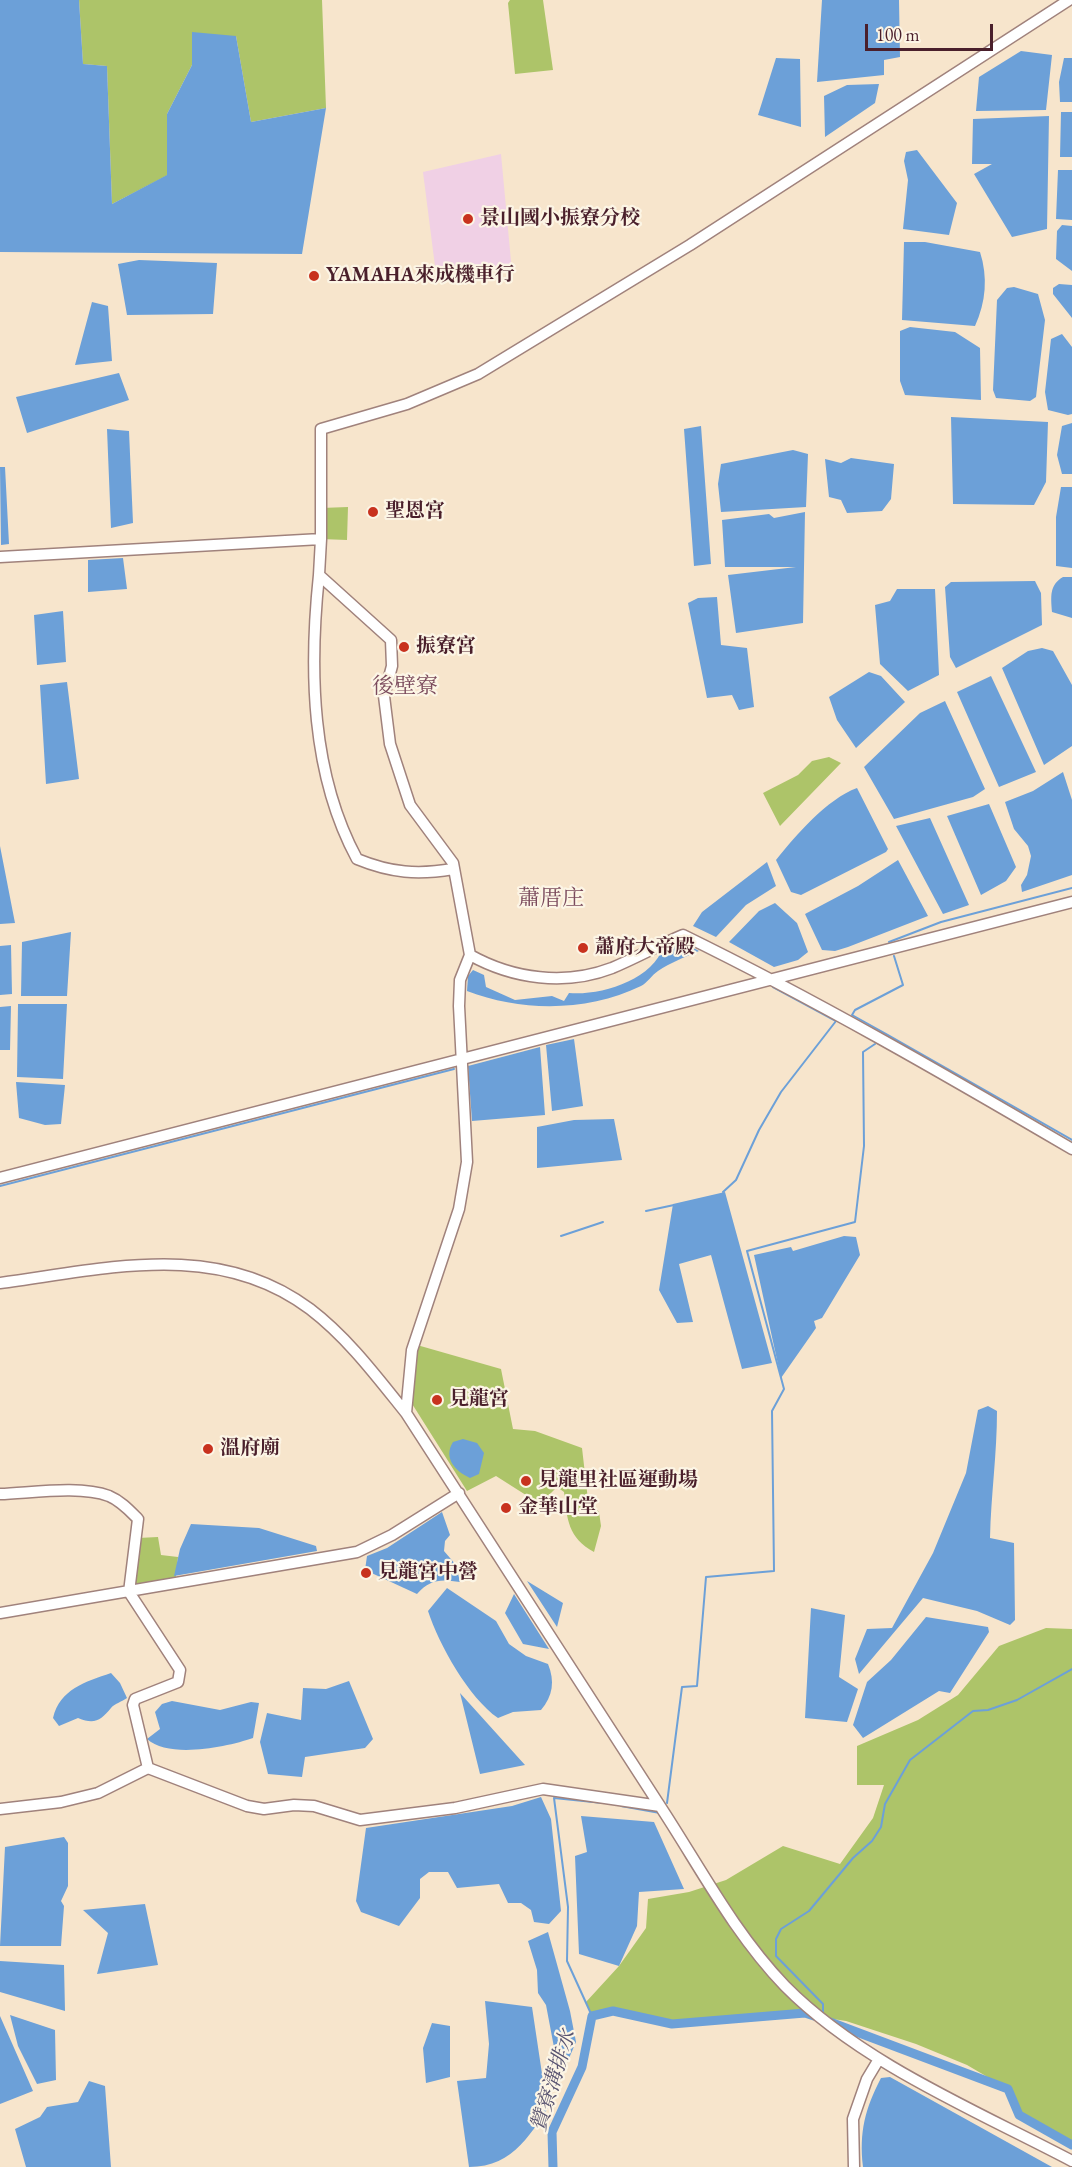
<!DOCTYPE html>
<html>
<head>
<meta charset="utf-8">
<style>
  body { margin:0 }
  #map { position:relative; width:1072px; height:2167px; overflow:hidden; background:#f7e5cc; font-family:"EB Garamond",serif }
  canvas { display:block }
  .scale { position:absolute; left:865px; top:24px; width:128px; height:27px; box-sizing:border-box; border:3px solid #4a1f2b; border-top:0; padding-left:8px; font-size:18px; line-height:21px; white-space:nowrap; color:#4a1f2b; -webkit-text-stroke:4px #fcf5e5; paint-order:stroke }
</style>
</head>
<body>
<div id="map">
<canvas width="1072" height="2167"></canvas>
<div class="scale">100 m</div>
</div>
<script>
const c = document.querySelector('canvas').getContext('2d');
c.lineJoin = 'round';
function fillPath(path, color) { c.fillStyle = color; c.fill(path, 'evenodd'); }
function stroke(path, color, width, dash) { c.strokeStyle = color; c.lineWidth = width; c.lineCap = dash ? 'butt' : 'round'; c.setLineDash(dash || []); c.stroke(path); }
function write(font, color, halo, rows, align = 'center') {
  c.font = font + ' "EB Garamond","Noto Serif TC",serif'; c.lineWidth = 4.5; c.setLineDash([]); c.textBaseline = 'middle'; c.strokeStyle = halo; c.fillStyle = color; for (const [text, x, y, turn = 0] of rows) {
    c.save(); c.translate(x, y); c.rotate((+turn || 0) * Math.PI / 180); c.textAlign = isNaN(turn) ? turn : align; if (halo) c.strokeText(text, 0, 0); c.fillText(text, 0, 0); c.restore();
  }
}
const built = new Path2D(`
  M501,154L512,272L435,266L423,172Z`);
const green = new Path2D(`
  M79,0H322L326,108L251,122L236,36L192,65L167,114L168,175L112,204L107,66L83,64Z
  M510,0H543L553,70L515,74L508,3Z
  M348,507L347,540L321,539V508Z
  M829,757L841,763L780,826L763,793L798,775L812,761Z
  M417,1345L501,1369L513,1429L535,1431L582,1448L588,1500L599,1512L601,1526L594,1552C568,1538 567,1519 564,1492L557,1487L540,1504L496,1476L467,1491L409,1399Z
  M158,1537L161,1555L178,1557L175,1584L129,1592L138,1538Z
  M1046,1628L1072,1629V2145L1043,2129L1016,2109L1008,2089L967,2065L916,2044L846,2021L814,2016L662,2022L613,2011L592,2016L586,2002L619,1966L646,1928L648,1899L689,1892L726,1880L783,1846L840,1864L873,1818L884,1785H857V1746L918,1720L958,1695L999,1646Z`);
const water = new Path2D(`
  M0,0H79L83,64L107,66L112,204L167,175V114L192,65V32L236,36L251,122L326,108L302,254L0,252Z
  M822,0H899L900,57L884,60V75L817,82Z
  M1021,51L1052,55L1046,110L976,111L979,77Z
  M776,58L800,59L801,127L758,115Z
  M1064,58H1072V102H1060L1059,82Z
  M879,84L875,103L825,137L824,96L847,85Z
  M1061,112H1072V157H1060Z
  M1049,116L1047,229L1012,237L974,174L992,164H972L973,119Z
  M917,150L957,203L949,235L903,229L908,180L904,161L906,152Z
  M1058,170H1072V220L1056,219Z
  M1062,225L1072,226V271L1056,259L1057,231Z
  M904,242H925L980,252C988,277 986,302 975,326L902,320Z
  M139,260L217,263L213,314L127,315L118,264Z
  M1059,284L1072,285V318L1053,294V288Z
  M1014,287L1038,294L1045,320L1036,397L1030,401L996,398L993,390L997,300L1007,288Z
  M92,302L108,306L112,361L75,365Z
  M910,327L955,332L980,348L981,400L905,395L900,381V331Z
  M1062,334L1072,347V414L1068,415L1048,410L1045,392L1051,339Z
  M119,373L129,400L27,433L16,397Z
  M951,417L1048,422L1046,482L1034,505L953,504Z
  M1072,423V474H1062L1057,455L1062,426Z
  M701,426L711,564L694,566L684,429Z
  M107,429L129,431L133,523L111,528Z
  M793,450L808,454L806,507L721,512L718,484L721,464Z
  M851,458L894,464L891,499L882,511L847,513L841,500L829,497L825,459L841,463Z
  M0,467H5L9,544L1,545Z
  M1061,487H1072V568L1056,566V517Z
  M805,512L803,623L736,633L728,575L796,567H725L722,520L769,514L774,518Z
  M123,558L127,589L88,592V560Z
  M1063,577H1072V618L1052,612C1051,597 1049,585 1063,577Z
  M1035,581L1041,593L1042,625L956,668L950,657L945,587L951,582Z
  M897,589H935L939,675L908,691L880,664L875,605L890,601Z
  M717,597L721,645L747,648L754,707L739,710L732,695L707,698L688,603L698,598Z
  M63,611L66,662L37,665L34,615Z
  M1042,648L1053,651L1072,685V746L1044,765L1002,668L1028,651Z
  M869,672L881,676L905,702L856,748L837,720L829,697Z
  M991,676L1036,772L999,787L957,692Z
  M67,682L79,779L46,784L40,685Z
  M945,701L985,789L973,797L894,819L864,767L920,713Z
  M1063,772L1072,800V875L1022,892L1021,885L1027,875L1031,856L1028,846L1014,829L1005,802L1033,791Z
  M857,788L888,849L886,852L801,895L791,892L776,860C796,835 827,799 857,788Z
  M989,804L1016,867L1006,881L981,895L947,816Z
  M930,818L969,905L943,914L896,826Z
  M0,846L15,923L0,924Z
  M898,860L928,916L848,947L835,951L822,950L805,914L858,886Z
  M767,862L776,886L746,905L716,937L693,926L702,912Z
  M775,903L797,923L808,952L798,960L774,967L729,942L759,911Z
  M71,932L67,996H21L22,942Z
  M685,943L699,951C685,957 670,963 658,971C652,975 647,983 641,986C587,1012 522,1012 467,991L468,976L473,970L484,975L486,987L515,1000L552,996L564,1001L569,993C600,996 653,980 663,947Z
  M11,945L12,994L0,995V946Z
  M18,1004H67L63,1079L17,1077Z
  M11,1006L10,1050H0V1007Z
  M574,1039L583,1106L552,1111L546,1045Z
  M540,1047L545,1115L472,1121L468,1066Z
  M16,1082L65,1085L61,1124L45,1125L19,1118Z
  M614,1119L622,1160L537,1168V1127L574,1120Z
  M725,1192L772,1363L742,1369L711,1255L679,1264L693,1322L677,1323L659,1290L673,1204Z
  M844,1236L856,1237L860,1255L822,1318L814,1321L816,1328L781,1378L754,1255L791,1247L793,1251Z
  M988,1406L997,1411C997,1454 991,1495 990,1538L1014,1543L1015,1620L1010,1625L977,1611L923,1598L859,1674L855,1659L867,1629L892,1628L933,1553L966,1473L978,1410Z
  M463,1439L477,1443L484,1453L479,1474L470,1478C455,1471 443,1458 453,1442Z
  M442,1512L450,1535L445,1541L444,1551L456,1565L460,1582C441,1579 430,1579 417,1594L365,1570L367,1556L387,1548Z
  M191,1524L259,1528L316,1546L317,1551L174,1576L180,1549Z
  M527,1581L563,1603L557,1627Z
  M447,1588L496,1621L509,1644L526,1656L548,1664C555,1681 553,1696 541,1710L513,1712L498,1718C469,1698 439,1645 428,1611Z
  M514,1594L549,1649L523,1644L505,1613Z
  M811,1608L845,1615L839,1677L858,1689L847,1722L805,1718Z
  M926,1617L988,1627L989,1632L950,1693L939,1691L863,1738L853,1725L867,1682L891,1660Z
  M111,1673L120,1683L127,1698C122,1702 115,1703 111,1708C101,1720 95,1725 78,1718L59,1726L53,1718C60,1689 85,1682 111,1673Z
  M349,1681L373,1739L365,1748L305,1757L302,1777L268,1774L260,1742L267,1713L301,1720L303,1688L326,1689Z
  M460,1693L525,1765L480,1774Z
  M172,1701L220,1710L251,1702L259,1703L253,1738C227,1747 169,1759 147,1739L160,1729L155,1712L162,1704Z
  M541,1797L551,1819L561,1911L549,1924L534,1922L531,1910L521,1903H508L499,1884L457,1888L448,1872H429L420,1879V1898L399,1926L361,1912L356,1901L366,1828L512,1806Z
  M581,1816L654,1822L684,1889L639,1892L637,1926L619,1966L579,1954L575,1856L587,1852Z
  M64,1837L68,1843V1886L61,1901L64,1906L61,1946H0L5,1847Z
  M145,1904L158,1965L97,1974L108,1933L83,1910Z
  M548,1932L570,2011L576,2042L560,2079L546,2005L538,1993L537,1970L528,1941Z
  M0,1961L64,1965L65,2011L0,1992Z
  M485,2001L532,2007L544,2087L554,2099C532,2131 515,2167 469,2167L457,2081L486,2078L489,2044Z
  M10,2015L55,2030L56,2080L37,2084L18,2046Z
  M0,2016L33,2091L0,2104Z
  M432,2023L450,2026V2077L426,2083L423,2048Z
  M890,2077L1052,2167H863C859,2132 865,2109 881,2078Z
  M89,2081L105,2086L111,2167H26L15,2129L40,2117L47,2107L78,2102Z`);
const stream = new Path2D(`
  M889,942L941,922L1072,888
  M888,1035L1072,1140
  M888,1035L852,1015L855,1010L903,985L894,956
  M0,1186L454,1069
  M723,1192L736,1180L759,1130L781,1092L836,1021L773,987
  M646,1211L674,1205
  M561,1236L603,1222
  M667,1803L682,1687L697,1686L706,1577L774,1571L772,1411L784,1389L747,1251L855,1222L864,1146L863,1052L875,1044
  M621,1806L660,1813
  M823,2014V2004L776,1956V1939L781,1929L809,1911L853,1858L872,1841L881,1827L885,1804L910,1760L973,1711L988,1710L1017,1700L1072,1669
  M592,2016L567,1961L568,1907L554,1798L603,1803`);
const canal = new Path2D(`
  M830,2022L1008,2089L1019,2115L1072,2145
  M553,2167L552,2132L582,2067L592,2016L613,2011L672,2024L805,2013L814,2016`);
const minor = new Path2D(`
  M321,539L319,575L391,640L392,666L384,696L390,744L410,805L453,863L470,955C513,979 565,986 612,968C636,958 659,945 683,935C816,1000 944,1074 1072,1149
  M0,557L321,539V429L407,404L478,374L690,245L1069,0
  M319,575C309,670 311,774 357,859C391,873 418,875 453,869
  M0,1178L1072,902
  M0,1283C106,1269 217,1239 310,1309C348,1338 377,1377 406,1413L660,1806
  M406,1413L412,1350L459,1209L467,1162L459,1006L460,980L470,955
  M0,1494C31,1493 80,1485 109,1496C121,1501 130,1511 138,1519L129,1592L180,1670L178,1682L135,1699L133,1705L148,1768
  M0,1613L357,1552L392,1535L459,1493
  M0,1809L61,1802L98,1793L148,1768L247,1806L264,1809L294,1805L314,1806L360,1820L455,1808L543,1789L660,1806C700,1867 734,1933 785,1986C861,2063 977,2111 1072,2161
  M854,2167L853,2119L867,2079L879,2059`);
const markers = [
  [468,219,6,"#c8321e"],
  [314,276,6,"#c8321e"],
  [373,512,6,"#c8321e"],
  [404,647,6,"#c8321e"],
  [583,948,6,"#c8321e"],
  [437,1400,6,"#c8321e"],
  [208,1449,6,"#c8321e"],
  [526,1481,6,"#c8321e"],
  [506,1508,6,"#c8321e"],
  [366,1573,6,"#c8321e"]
];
const poiNames = [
  ["景山國小振寮分校",480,219],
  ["YAMAHA來成機車行",326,276],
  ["聖恩宮",385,512],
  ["振寮宮",416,647],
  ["蕭府大帝殿",595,948],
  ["見龍宮",449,1400],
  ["溫府廟",220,1449],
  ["見龍里社區運動場",538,1481],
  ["金華山堂",518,1508],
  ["見龍宮中營",378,1573]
];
const waterNames = [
  ["贊寮溝排水",554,2081,-73]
];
const quarterNames = [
  ["後壁寮",405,687],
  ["蕭厝庄",551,899]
];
fillPath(built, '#f0d0e5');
fillPath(green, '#adc469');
fillPath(water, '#6ca0d8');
stroke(stream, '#6ca0d8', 2);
stroke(canal, '#6ca0d8', 9);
stroke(minor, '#a0827c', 13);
stroke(minor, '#fff', 10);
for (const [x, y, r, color] of markers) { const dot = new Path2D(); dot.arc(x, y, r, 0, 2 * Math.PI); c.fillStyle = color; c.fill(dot); stroke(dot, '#fcf5e5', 2); }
write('bold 20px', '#4a1f2b', '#fcf5e5', poiNames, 'left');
write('italic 21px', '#585370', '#fcf5e5', waterNames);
write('22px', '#7b4b5d', '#fcf5e5', quarterNames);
</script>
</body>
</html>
